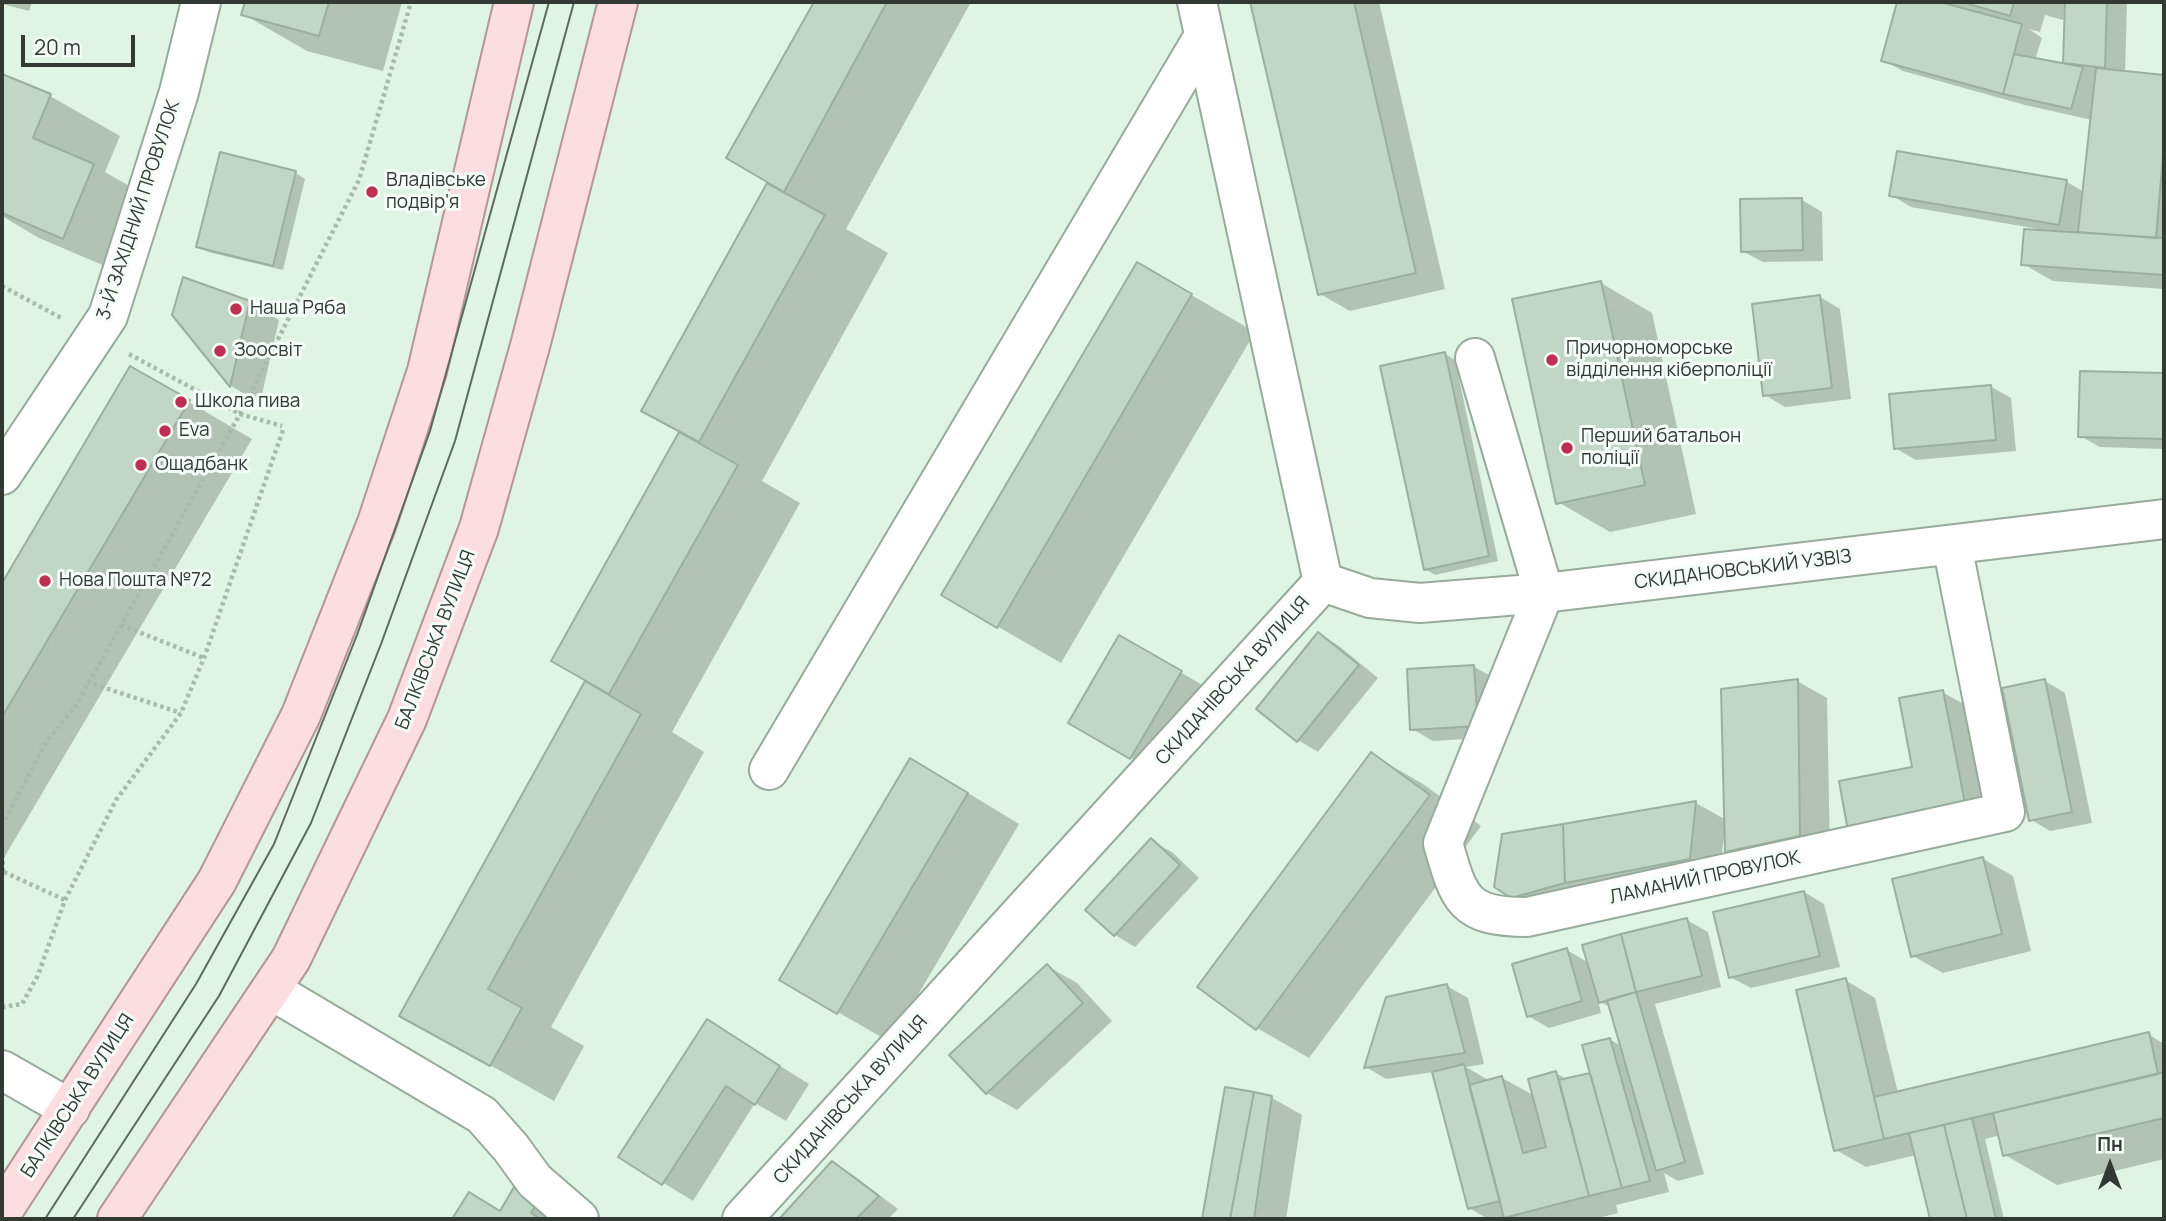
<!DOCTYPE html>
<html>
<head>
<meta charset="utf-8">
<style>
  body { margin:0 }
  #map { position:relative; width:2166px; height:1221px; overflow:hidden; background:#dff4e2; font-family:Manrope,sans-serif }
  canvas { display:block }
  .frame { position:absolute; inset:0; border:4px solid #313932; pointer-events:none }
  .north { position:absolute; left:2075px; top:1130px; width:70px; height:70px; -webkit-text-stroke:5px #f5fef6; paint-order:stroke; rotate:0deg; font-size:19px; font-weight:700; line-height:28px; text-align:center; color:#313932 }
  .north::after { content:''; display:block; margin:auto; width:24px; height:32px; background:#313932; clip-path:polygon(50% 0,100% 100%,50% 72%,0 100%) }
  .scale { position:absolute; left:21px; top:35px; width:114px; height:32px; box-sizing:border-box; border:4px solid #313932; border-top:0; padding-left:9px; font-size:21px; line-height:24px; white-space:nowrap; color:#313932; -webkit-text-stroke:5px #f5fef6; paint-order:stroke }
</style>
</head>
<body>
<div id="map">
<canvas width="2166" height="1221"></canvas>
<div class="frame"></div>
<div class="north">Пн</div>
<div class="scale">20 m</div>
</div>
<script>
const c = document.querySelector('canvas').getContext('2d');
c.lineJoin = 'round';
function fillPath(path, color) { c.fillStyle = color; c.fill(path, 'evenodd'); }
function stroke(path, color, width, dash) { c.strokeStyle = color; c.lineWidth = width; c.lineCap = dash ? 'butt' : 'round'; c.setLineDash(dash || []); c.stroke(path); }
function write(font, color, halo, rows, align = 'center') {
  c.font = font + ' Manrope,sans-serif'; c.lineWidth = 6; c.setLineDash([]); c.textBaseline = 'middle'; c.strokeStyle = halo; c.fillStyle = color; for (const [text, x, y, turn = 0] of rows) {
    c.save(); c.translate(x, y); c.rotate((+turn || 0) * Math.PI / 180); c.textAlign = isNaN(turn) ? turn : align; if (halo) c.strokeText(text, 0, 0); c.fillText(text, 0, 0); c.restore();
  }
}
const shadow = new Path2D(`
  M2,2H32L29,11L2,4Z
  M247,2H402L383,71L307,51L243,14Z
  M816,2H971L846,229L888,253L762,481L800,503L672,732L704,752L551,1027L584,1046L554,1101L401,1015L587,680L553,661L681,432L643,410L769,182L728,157Z
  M1252,2H1379L1445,289L1350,311L1320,294Z
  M1899,2H2127L2125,73L2164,77V289L2053,281L2023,264L2038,229L1911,207L1891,195L2067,182L2084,192L2092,120L2025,105L1903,71L1883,60ZM2065,12L2064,65L2035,60L2042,38L2029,29L2040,32L2045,15L2063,20Z
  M2,75L50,96L120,136L105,172L164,206L133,278L39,238L2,216Z
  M221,154L296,173L305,179L283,270L208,252L198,246Z
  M1802,200L1822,212L1823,261L1763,262L1742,251Z
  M1138,264L1255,332L1061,663L943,595Z
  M1601,283L1652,313L1696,514L1610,532L1558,502Z
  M1820,297L1840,309L1851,399L1785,407L1765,395Z
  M249,302L279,320L260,403L231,386L174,314Z
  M1445,354L1455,360L1498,561L1435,575L1425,569Z
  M131,368L252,439L2,861V586Z
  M2082,372L2164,374V449L2100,447L2080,436Z
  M1990,386L2011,398L2016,451L1916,460L1895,448Z
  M1319,634L1339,646L1378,678L1318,752L1298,740Z
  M1120,637L1211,690L1161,775L1070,722Z
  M1473,666L1494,678L1498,737L1433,741L1412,729Z
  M1797,681L1827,698L1830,853L1756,868L1727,851L1726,836H1724L1719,875L1533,908L1495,886L1504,835L1696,803L1726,820Z
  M2045,681L2065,693L2092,823L2050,831L2030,819Z
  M1942,692L1973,709L1995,824L1915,768Z
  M1371,754L1423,784L1481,826L1309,1058L1257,1028Z
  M963,790L1019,824L890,1042L782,980Z
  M1151,841L1172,852L1199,878L1135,947L1115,935Z
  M1983,859L2013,876L2031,951L1943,973L1913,956Z
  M1804,892L1824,904L1840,967L1751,988L1730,977Z
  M1687,920L1708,932L1721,987L1655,1004L1704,1174L1678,1181L1664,1173L1669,1192L1616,1205L1618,1213L1594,1219H1488L1469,1208L1433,1072L1386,1079L1366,1067L1447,986L1468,998L1484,1064L1466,1067L1490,1081L1502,1078L1535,1096L1556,1073L1568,1080L1592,1074L1609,1039L1623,1047L1611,1008L1598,1000L1601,1013L1549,1028L1528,1016L1567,950L1589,963Z
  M1047,966L1077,983L1112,1021L1017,1110L987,1093L951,1055Z
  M1845,980L1875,998L1898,1093L2148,1034L2164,1044V1159L2057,1185L2005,1155L2000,1135L1985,1139L2004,1219H1931L1916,1155L1866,1167L1836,1150Z
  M708,1021L809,1084L786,1121L755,1103L693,1201L621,1157Z
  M1226,1089L1272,1098L1302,1115L1286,1219H1204Z
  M832,1163L853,1175L898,1209L888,1219H781Z
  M515,1189L566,1219H454L470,1195L501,1213Z`);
const building = new Path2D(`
  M245,2H329L319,36L241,15Z
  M814,2H887L784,192L726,158Z
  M1250,2H1354L1416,273L1318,295Z
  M1897,2H1940L2022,24L2003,94L1881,61Z
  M1962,2H2014L2010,16Z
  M2065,2H2107L2105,68L2063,63Z
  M2014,54L2083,67L2071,109L2003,94Z
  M2096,68L2164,75V144L2156,238L2078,232Z
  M2,74L51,94L33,138L94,164L63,239L2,213Z
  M1897,151L2067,180L2059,225L1889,196Z
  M220,152L296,171L273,266L196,247Z
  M767,183L825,215L699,442L641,411Z
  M1802,198L1803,250L1741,252L1740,199Z
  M2024,229L2164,238V275L2021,265Z
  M1137,262L1192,294L997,628L941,595Z
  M183,277L250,301L230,387L172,315Z
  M1601,281L1645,485L1556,504L1512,299Z
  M1820,295L1832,388L1763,396L1752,304Z
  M1445,352L1489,556L1424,570L1380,366Z
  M130,366L190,400L2,717V583Z
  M2080,371L2164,373V439L2078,437Z
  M1991,385L1996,440L1894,449L1889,394Z
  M679,432L738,465L609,694L551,661Z
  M1318,632L1359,665L1297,742L1256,709Z
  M1119,635L1182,671L1130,759L1068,723Z
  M1474,665L1478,726L1410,730L1407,669Z
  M1798,679L1800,836L1725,852L1721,689Z
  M2045,679L2072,812L2029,821L2002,688Z
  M585,681L641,714L488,989L522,1008L490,1066L399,1016Z
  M1943,690L1966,808L1848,831L1839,781L1912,767L1899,698Z
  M1371,752L1430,795L1256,1030L1197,987Z
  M910,758L968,793L837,1014L779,980Z
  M1696,801L1690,859L1565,883L1563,824Z
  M1563,824L1565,883L1511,898L1494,887L1502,834Z
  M1151,838L1180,865L1114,936L1085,910Z
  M1983,857L2002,934L1911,957L1892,879Z
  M1804,891L1820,956L1729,978L1713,912Z
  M1687,918L1702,976L1636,992L1621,934Z
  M1621,934L1636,992L1599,1003L1582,945Z
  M1567,948L1582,1001L1527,1017L1512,964Z
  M1047,964L1083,1003L986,1094L949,1055Z
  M1846,978L1884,1139L1834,1151L1796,990Z
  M1447,984L1465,1053L1364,1068L1386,997Z
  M1636,992L1685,1162L1656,1171L1607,1000Z
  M707,1019L780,1066L755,1105L726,1086L662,1185L618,1157Z
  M2149,1032L2158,1074L1884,1139L1874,1097Z
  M1610,1038L1650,1181L1622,1188L1582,1045Z
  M1464,1064L1500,1201L1468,1209L1432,1072Z
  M1556,1071L1589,1196L1504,1218L1469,1085L1502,1076L1523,1153L1546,1147L1528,1079Z
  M2164,1072V1118L2003,1156L1993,1113Z
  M1590,1073L1622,1188L1589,1196L1559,1080Z
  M1225,1087L1254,1092L1230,1219H1202Z
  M1254,1092L1272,1096L1254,1219H1230Z
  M1972,1118L1996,1219H1967L1944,1125Z
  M1944,1125L1967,1219H1930L1909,1133Z
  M832,1161L879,1196L856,1219H779Z
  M514,1187L538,1202L531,1213L541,1219H452L469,1192L500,1211Z`);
const path = new Path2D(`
  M2,286L63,319
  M129,354L240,414L282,426
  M121,625L204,658
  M87,682L181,713
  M2,826L46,742L75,707L240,414L359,180L411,2
  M2,840L3,872
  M4,872L65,900
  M2,1007L22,1004L38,975L65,900L116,800L181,713L204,658L284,427`);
const minor = new Path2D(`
  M1197,2L1323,582
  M1475,358L1544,593L1443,843C1459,900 1464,917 1527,917L2005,812L1952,545
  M2,475L108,316L179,92L201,2
  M1323,582L1370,598L1420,603L1544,593L2164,519
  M769,770L1204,36
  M271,990L482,1115L511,1148L535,1181L579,1219
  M2,1070L70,1109
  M742,1219L1323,582`);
const major = new Path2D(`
  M2,1212L217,881L301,715L377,523L427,371L514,2
  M117,1219L291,959L407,719L479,528L530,346L618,2`);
const tram = new Path2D(`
  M45,1219L196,984L274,844L357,635L430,431L549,2
  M73,1219L219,996L311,823L381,644L455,441L574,2`);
const markers = [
  [372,192,7,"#bf2f51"],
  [236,309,7,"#bf2f51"],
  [220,351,7,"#bf2f51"],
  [1552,360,7,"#bf2f51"],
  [181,402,7,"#bf2f51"],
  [165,431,7,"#bf2f51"],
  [1567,448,7,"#bf2f51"],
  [141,465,7,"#bf2f51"],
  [45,581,7,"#bf2f51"]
];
const poiNames = [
  ["Владiвське",386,181],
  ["подвiр'я",386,203],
  ["Наша Ряба",250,309],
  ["Причорноморське",1566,349],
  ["відділення кіберполіції",1566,371],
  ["Зоосвіт",234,351],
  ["Школа пива",195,402],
  ["Eva",179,431],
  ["Перший батальон",1581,437],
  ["поліції",1581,459],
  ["Ощадбанк",155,465],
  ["Нова Пошта №72",59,581]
];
const streetNames = [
  ["3-Й ЗАХІДНИЙ ПРОВУЛОК",139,210,-72],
  ["СКИДАНОВСЬКИЙ УЗВІЗ",1743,570,-7],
  ["БАЛКІВСЬКА ВУЛИЦЯ",436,640,-69],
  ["СКИДАНІВСЬКА ВУЛИЦЯ",1233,681,-48],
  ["ЛАМАНИЙ ПРОВУЛОК",1705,878,-12],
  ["БАЛКІВСЬКА ВУЛИЦЯ",78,1096,-57],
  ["СКИДАНІВСЬКА ВУЛИЦЯ",851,1100,-48]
];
fillPath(shadow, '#0003');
fillPath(building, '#c1d6c4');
stroke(building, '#9baf9e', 2);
stroke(minor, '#98ab9b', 42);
stroke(major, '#b49696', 42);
stroke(path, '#a9baac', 4.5, [3.5, 3.5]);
stroke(minor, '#fff', 38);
stroke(major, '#fddee0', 38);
stroke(tram, '#5e6960', 2);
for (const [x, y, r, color] of markers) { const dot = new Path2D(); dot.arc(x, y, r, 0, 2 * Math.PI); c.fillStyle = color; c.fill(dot); stroke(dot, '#f5fef6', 2.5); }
write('19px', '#313932', '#f5fef6', poiNames, 'left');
write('19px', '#313932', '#f5fef6', streetNames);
</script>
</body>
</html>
